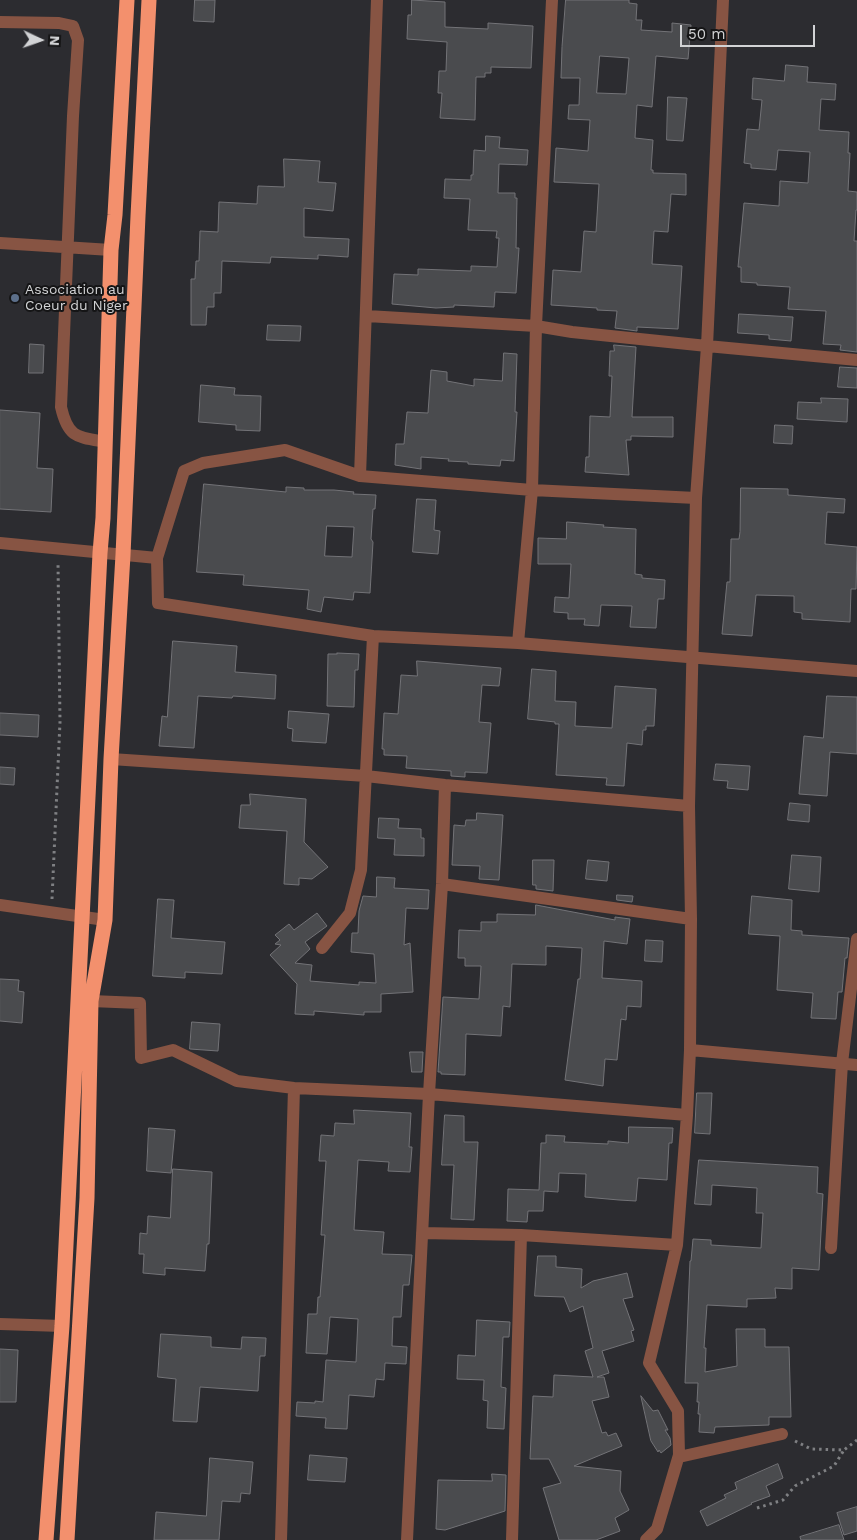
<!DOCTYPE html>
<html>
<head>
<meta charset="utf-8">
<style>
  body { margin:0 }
  #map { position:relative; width:857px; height:1540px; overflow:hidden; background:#2c2c30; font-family:"Work Sans",sans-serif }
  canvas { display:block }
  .north { position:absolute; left:15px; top:15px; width:50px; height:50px; -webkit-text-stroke:4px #151516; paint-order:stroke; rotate:93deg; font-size:14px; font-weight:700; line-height:20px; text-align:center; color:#d2d3d5 }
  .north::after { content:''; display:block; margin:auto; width:18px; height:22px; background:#d2d3d5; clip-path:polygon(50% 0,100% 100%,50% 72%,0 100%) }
  .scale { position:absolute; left:680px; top:25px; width:135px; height:22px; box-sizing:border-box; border:2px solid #d2d3d5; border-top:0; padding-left:6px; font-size:15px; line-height:18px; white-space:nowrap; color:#d2d3d5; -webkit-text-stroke:4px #151516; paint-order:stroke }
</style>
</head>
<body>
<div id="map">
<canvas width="857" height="1540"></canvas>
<div class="north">N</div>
<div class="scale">50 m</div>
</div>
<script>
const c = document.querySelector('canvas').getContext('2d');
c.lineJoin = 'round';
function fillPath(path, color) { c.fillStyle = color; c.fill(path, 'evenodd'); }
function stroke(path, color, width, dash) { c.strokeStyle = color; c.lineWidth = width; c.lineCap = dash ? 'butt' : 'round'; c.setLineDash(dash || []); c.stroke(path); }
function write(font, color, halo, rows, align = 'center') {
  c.font = font + ' "Work Sans",sans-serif'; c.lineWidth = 4; c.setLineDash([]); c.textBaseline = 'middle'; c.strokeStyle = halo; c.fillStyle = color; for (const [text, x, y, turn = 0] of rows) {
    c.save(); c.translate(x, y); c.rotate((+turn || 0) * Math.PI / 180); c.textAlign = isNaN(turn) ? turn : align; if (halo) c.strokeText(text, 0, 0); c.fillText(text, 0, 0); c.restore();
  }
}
const building = new Path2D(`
  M195,0H215L214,22L194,21Z
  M412,0L445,2V27L488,29V23L533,26L531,68L491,67V73H485V77H476L475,120L440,118L442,93H438L439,71H446L447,42L407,39L408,15H411Z
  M566,0H629V3L637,4L636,20H642L641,30L672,32V23L691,25L688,59L656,56L652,107L637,105L635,138L653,140L651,170H653V173L686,174V195L671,194L668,232L654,231L652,264L682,266L678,329L637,327V331L615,328L617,311L597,310V308L551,305L553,270L581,272L584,231L596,232L599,184L554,182L556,148L588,151L590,120L568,119L569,105H579L580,78H561L562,47ZM600,56L629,58L626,94L597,93Z
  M786,65L808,67L807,82L836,84L835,100L821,99L819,130L849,132L848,153H850L848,191L857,192V210H856L854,241H857V352L840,350L841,345L823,344L826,311L788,309L790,287L757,285V283L741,282V267H738L744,203L779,206L780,181L808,183L810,152L778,150L776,170L751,168V164L744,163L747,129L759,130L762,100L752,99L753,78L784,81Z
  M668,97L687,98L683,141L667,140Z
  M486,136L500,137L499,148L528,150L527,165L499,164L498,193H515V198H517L516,248H519L516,293L495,292L494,307L454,305V307L436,308L392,304L394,274L418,275V269L471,271V266L497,267L499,238H496L497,231L468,230L470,199L444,198L445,179L471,180V175H473L474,150L485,151Z
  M284,159L320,161L318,182L336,183L333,211L304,208V237L349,239L348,257L318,255V259L271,257L270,263L222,261L221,293H214V307H207L206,325H191V279H195L196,261H199L200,231L218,232L219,202L257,204L258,186L284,187Z
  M739,314L793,317L791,341L769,339V335L738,333Z
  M268,325L301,326L300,341L267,340Z
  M30,344L44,345L43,373H29Z
  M614,345L636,347L632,417H673V437L631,436V440H626L629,475L585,472L586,457H589L590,416L610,417L612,376H609L610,351H614Z
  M504,353L517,354L515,412H517L514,461L501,460L500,466L468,464V462L448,461L449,459L421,457V469L395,465L396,444H404L407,412L428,413L431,370L447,372V381L474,386V379L502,381Z
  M840,367L857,368V388L838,387Z
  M201,385L235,388L234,395L261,396L260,431L236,430V425L199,422Z
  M821,398L848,399L847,422L797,419L798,402L821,403Z
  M0,410L40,413L37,468L53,469L51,512L0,509Z
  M775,425L793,426L792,444L774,443Z
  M204,484L286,492V487L304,488V490H334L354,492L353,494L376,495L375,509H373L371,539L373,542L370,593L354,592L353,600L324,597L321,612L307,609L309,590L243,585L244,575L197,572ZM327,526L354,527L352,557L325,556Z
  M741,488L788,489V495L845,499L844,513L827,512L825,544L857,547L856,589H851L850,622L802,619V613L794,612V596L756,595L752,636L722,634L727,582H730L731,539H739L740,532Z
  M417,499L436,500L434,530L440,531L438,554L413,552Z
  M567,522L604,525L603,527L636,529L635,574L642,575V578L665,580L664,599H658L656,628L630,627L632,606L601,605L599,626L584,625L585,619H568V613L554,612L555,597L569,598L571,564H538V538L566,539Z
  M173,641L237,646L235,672L276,675L275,699L233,696L232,698L198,696L194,748L159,746L162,716L167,717Z
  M337,653L359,654L358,670H355L354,707L327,706L328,654H337Z
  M417,661L501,668L499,686L482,685L479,722L491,723L487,773L465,772V777L451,776V771L406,768L407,756L384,755V749H382L384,713L398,714L401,675L417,676Z
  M532,669L556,671L555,701L576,702L575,726L612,728L615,686L656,689L654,726H646V730H643L642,745L627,743L624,786L606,785L607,778L556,775L559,724H555V722L528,719Z
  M827,696L857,697V754L830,752L827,796L799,794L804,736L823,738Z
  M289,711L329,714L326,743L292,741L293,729L288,728Z
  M0,713L39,715L38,737L0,735Z
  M716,764L750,766L748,790L727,788L728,781L714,780Z
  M0,767L15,768L14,785L0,784Z
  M250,794L306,799L304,842L328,867L312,879L299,878V885L284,884L287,831L239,828L241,805H250Z
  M790,803L810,805L809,822L788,820Z
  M477,813L503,815L499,880L479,879L480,866L452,865L454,825L465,826L466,820H476Z
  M379,818L399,819L398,828L421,829V838H424V856L394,855L395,839L378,838Z
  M792,855L821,857L819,892L789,889Z
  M533,860H554L553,891L536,889V885H533Z
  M588,860L609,862L607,881L586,879Z
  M377,877L395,878L394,888L429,890L428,909L406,908L404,945L410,943L413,992L381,994V1012H364V1015L314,1011V1015L295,1014L297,984L270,955L281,945L275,944L280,940L275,935L289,924L294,930L317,913L327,926L305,942L310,949L295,963L312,965L310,981L359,985V982L376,983L374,954L351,952L352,933H358L359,911L363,896L376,897Z
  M617,895L633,896L632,902L617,900Z
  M752,896L792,900L791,930L802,931V935L849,938L847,958H845L842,992H838L836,1019L811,1018L813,993L777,990L780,936L749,934Z
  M158,899L174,900L171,938L225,942L222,974L185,972V978L153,976Z
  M536,905L615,920V917L630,919L627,944L604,941L602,978L642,981L641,1007L627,1006L626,1020L621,1019L617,1060L605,1059L603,1086L565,1080L578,979H580L582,948L546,946V965L512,964L510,1007L503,1006L501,1036L466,1034L465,1075L441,1074V1072H438L443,997L479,999L481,966H465V958H458L459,930L481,931V922H497V914L535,915Z
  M646,940L663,941L662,962L645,961Z
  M0,979L19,980L18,991L24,992L22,1023L0,1021Z
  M192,1022L220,1024L218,1051L190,1049Z
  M410,1052H423L422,1072H412Z
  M697,1093H712L710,1134L695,1133Z
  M354,1110L411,1113L409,1147H412L410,1172L388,1171L389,1162L358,1160L354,1230L384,1232L382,1254L412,1255L409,1285H403L401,1317H393L392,1346L407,1347L406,1364L385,1363L384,1380L376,1379L374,1397L349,1395L347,1429L325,1428L326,1418L296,1416L297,1402L315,1403V1401L323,1402L326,1360L356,1362L358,1319L330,1317L327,1354L306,1353L308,1314H317L318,1297H320L325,1235H321L326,1161H319L321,1135L334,1136L335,1123L354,1124Z
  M445,1115L464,1116V1142H478L474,1220L451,1219L454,1165H442Z
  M629,1127L673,1128L672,1143H669L667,1180L638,1178L636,1201L619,1200L585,1197L586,1174L559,1173L558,1192L544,1191L543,1211H528L527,1222L507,1221L508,1189L539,1190L541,1143H546V1135L565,1136L564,1142L608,1144V1141L628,1143Z
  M149,1128L175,1130L171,1173L147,1171Z
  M699,1160L818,1167L817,1193L823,1194L819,1270L792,1268V1289L775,1288L776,1298L747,1299V1307L707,1305L704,1348H706L705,1372L737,1366L736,1329H765V1347H789L791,1417H769V1425L715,1427L714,1433L699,1432L700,1414H698L699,1402H697L698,1383H685L690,1261H691L693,1239L711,1240V1245L761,1248L763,1213H756L757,1188L712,1185L711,1205L695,1204Z
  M173,1169L212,1172L209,1244H207L205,1271L165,1268V1275L143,1273L144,1254H139L140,1233L147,1234L148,1216L170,1218Z
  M538,1256H556V1267L582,1269L581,1288L593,1281L627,1273L633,1297L623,1299L634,1330L631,1331L634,1341L602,1351L609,1373L597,1377H604L609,1397L592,1401L602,1433L606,1432L608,1436L616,1433L622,1446L574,1466L621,1471L620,1491L629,1510L615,1518L620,1531L596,1540H559L543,1488L561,1483L549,1459H530L533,1396L553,1397L554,1375L593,1377L585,1351L593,1348L583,1306L570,1312L564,1297L535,1296Z
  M477,1320L510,1322L509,1337H503L501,1387L506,1388L504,1429L487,1428L488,1401L483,1400L484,1380L457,1379L458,1355L475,1356Z
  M161,1334L211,1337V1347L241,1349L242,1337L266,1338L265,1356H260L258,1391L200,1387L197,1422L173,1421L176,1379L158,1377Z
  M0,1349L18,1350L16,1402H0Z
  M641,1396L653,1411L658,1410L668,1430H665L670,1438L671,1445L661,1453L659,1450L658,1452L651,1441Z
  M310,1455L347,1458L345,1482L308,1480Z
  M210,1458L253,1462L250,1494L241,1493L240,1502L222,1501L219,1540H154L156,1512L206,1516Z
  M778,1464L783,1478L766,1486L770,1496L751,1503L752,1504L707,1526L700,1511L726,1498L724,1495L737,1489L735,1483Z
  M492,1474L506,1475L505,1511L445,1530L436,1529L438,1480L492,1481Z
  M857,1507V1531L844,1535L837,1513Z
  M839,1525L844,1540H801L800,1537Z`);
const path = new Path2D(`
  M52,899L60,722L58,563
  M795,1441L811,1449L844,1450L857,1440
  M757,1508L783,1500L795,1486L834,1466L844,1450`);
const minor = new Path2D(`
  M0,22L59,23L73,26L78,40L73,116L61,407C68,438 77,437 106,442
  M0,243L111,250
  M367,316L536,326L572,332L707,346L857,360
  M360,476L377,0
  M0,543L157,558L158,603L373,636L518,643L857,671
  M157,558L184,471L203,463L285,450L360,476L532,490L696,498
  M518,643L532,490L536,326L552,0
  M111,759L366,776L445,785L689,806
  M442,884L691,919
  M0,905L105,920
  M322,948L350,913L361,870L373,636
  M91,1001L140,1003L141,1058L173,1050L237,1081L294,1088L429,1094L687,1115
  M690,1050L857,1065
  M422,1233L521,1235L677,1245
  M831,1248L842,1063L857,939
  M0,1324L62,1326
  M679,1457L782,1434
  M281,1540L294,1088
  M407,1540L429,1094L442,884L445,785
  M512,1540L521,1235
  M646,1540L657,1529L679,1455L678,1411L649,1363L677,1245L687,1115L690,1050L691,919L689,806L696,498L707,346L723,0`);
const highway = new Path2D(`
  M46,1540L62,1326L100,553L103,518L111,250L115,215L127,0
  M67,1540L87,1198L91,1001L105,920L111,759L123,555L138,216L149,0`);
const markers = [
  [15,298,5,"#5c6f8a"]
];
const poiNames = [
  ["Association au",25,290],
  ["Coeur du Niger",25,306]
];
fillPath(building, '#4a4b4e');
stroke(building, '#737377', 1);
stroke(path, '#7f8083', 3, [2.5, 4]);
stroke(minor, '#875443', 12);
stroke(highway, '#f3906d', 15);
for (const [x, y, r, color] of markers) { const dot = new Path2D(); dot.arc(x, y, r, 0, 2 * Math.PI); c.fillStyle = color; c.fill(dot); stroke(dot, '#151516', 2); }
write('14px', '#d2d3d5', '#151516', poiNames, 'left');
</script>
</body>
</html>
